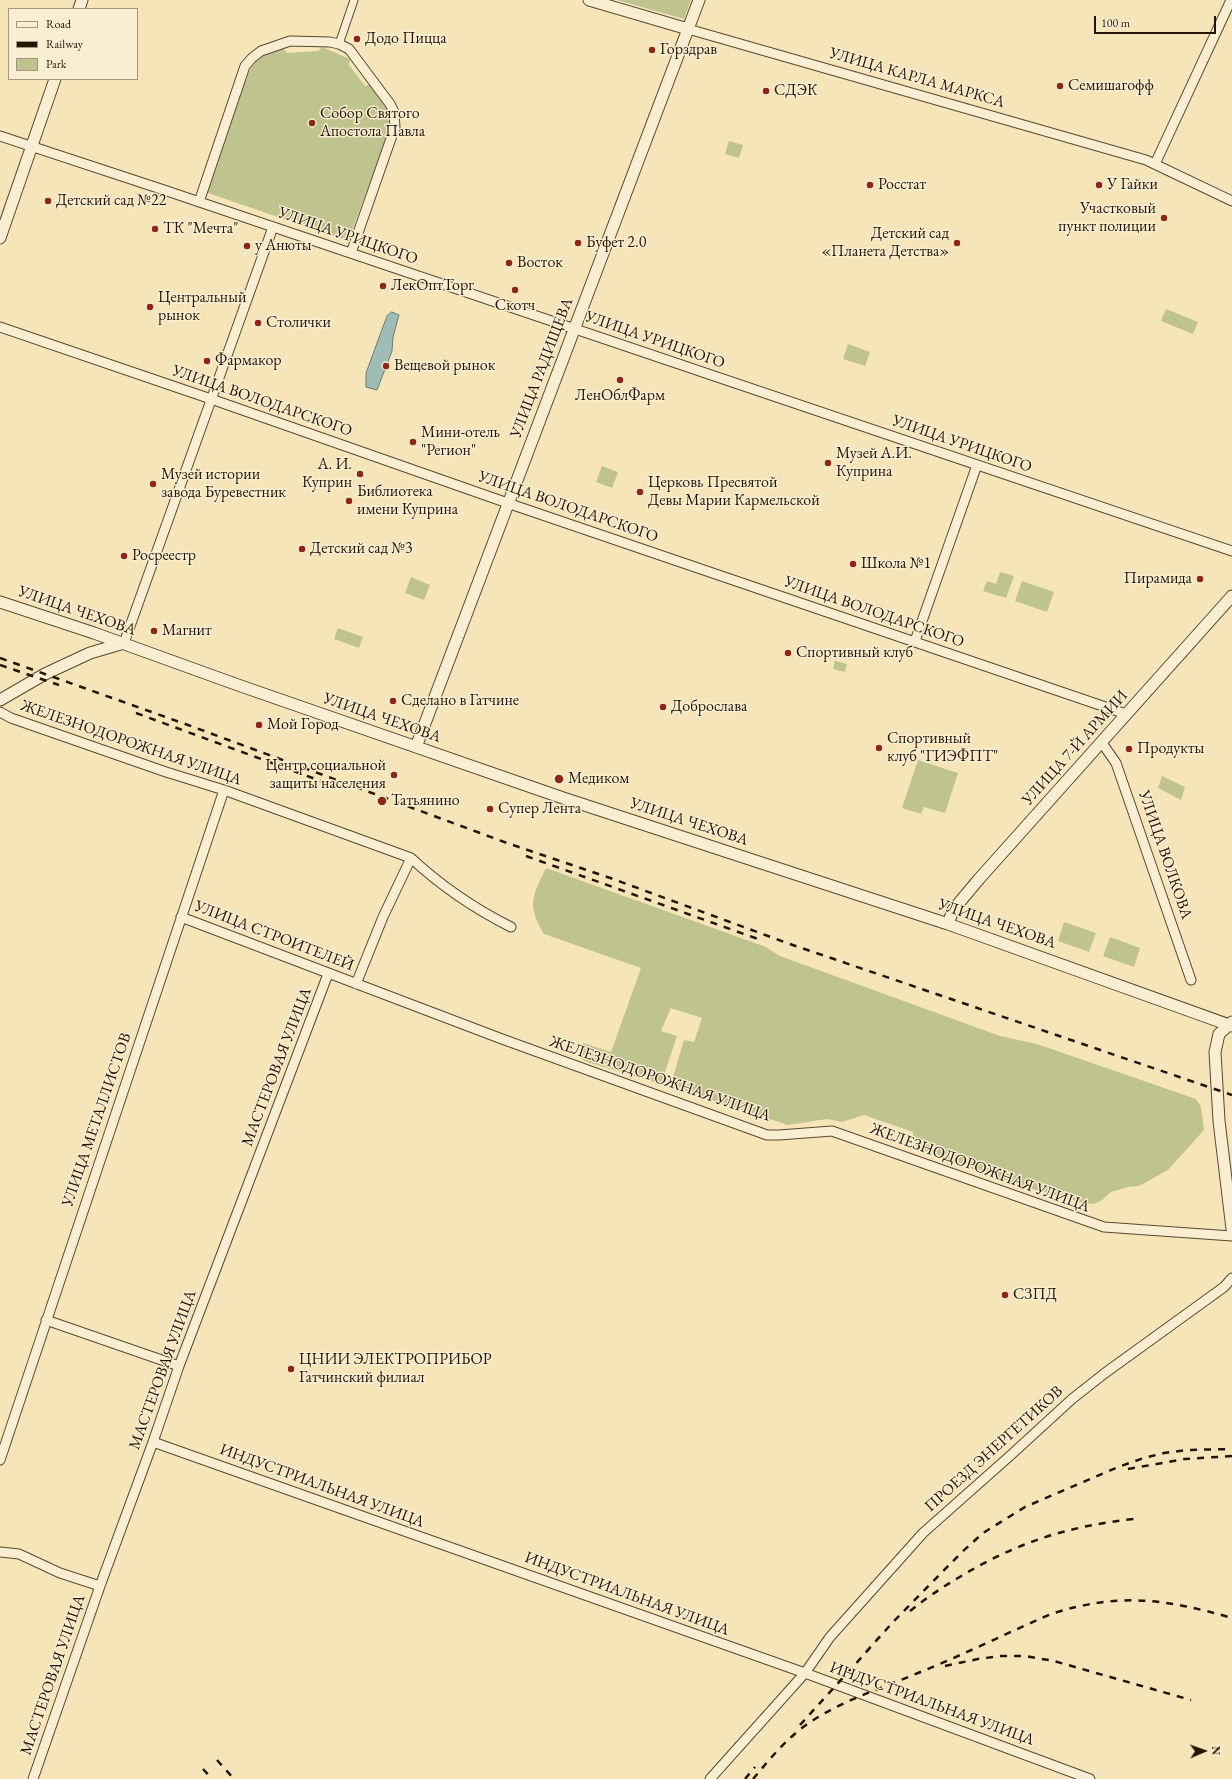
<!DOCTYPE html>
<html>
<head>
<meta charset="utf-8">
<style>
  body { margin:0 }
  #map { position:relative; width:1232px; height:1779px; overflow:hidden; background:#f7e5ba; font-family:"EB Garamond",serif }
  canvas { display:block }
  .legend { position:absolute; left:8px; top:8px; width:130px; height:72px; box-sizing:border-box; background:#faeed2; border:1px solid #a5977f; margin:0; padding:5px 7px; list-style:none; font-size:12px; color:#261403 }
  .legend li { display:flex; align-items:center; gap:8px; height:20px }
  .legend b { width:20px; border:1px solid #a5977f }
  .north { position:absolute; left:1184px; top:1731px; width:40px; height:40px; -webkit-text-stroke:3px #faeed2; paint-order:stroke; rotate:88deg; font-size:11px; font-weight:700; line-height:16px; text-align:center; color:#261403 }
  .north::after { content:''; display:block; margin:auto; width:14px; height:18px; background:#261403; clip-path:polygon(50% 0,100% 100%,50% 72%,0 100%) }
  .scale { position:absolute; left:1094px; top:16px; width:122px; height:18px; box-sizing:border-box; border:2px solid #261403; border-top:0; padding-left:5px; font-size:12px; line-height:14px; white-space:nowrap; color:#261403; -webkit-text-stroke:3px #faeed2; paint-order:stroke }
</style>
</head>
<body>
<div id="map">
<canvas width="1232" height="1779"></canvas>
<ul class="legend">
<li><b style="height:5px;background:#faeed2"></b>Road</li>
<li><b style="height:5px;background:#261403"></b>Railway</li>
<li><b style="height:11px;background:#bfc48e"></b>Park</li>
</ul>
<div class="north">N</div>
<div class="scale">100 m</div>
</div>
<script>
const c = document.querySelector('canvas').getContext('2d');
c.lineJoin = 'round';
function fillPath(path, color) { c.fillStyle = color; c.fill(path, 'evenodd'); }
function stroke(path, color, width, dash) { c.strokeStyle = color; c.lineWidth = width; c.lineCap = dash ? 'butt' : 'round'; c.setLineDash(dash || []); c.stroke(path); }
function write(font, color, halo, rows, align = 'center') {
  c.font = font + ' "EB Garamond",serif'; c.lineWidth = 3; c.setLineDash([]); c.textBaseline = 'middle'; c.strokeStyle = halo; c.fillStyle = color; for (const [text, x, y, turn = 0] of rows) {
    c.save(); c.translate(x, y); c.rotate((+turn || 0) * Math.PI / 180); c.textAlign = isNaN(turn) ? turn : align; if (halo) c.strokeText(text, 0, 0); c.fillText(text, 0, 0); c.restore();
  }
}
const green = new Path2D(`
  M617,0H691L684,19Z
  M322,47L350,59L349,65L365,86L371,84C383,102 393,109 389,132L348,241L205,192L249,72C257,57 267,53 283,48L287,53L318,51Z
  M729,141L743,145L739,158L725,154Z
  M1166,309L1198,322L1193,334L1161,321Z
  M848,344L870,352L865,366L843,359Z
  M602,466L618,472L612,488L596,482Z
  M1000,572L1014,576L1006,598L983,591L987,581L996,584Z
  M411,577L430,585L424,600L405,593Z
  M1022,581L1054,592L1047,612L1015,601Z
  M338,628L363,637L359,648L334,639Z
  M835,661L847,664L845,672L833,669Z
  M918,760L958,773L945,813L924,807L921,814L902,808Z
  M1162,776L1185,787L1181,800L1158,788Z
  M546,868L766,947L780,956L1000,1036L1037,1044L1196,1099L1201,1107L1204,1130L1168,1170L1139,1186L1128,1187L1111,1192L1102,1200L1094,1204L1083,1203L1022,1186L924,1152L914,1145L913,1132L864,1115L842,1122L827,1119L788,1125L670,1087L684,1040L694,1042L702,1018L671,1008L661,1031L677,1036L661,1084L584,1061L579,1056L583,1043L611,1052L641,968L544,934C527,906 532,896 546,868Z
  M1064,922L1096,933L1089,952L1058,941Z
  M1110,937L1140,948L1134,967L1103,956Z`);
const water = new Path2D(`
  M392,312L399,315L393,337L392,351L377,390L366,387V373L387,316Z`);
const pedestrian = new Path2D(`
  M339,44L354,0`);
const minor = new Path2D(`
  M688,29L1146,160L1232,201
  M0,136L164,190L1232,551
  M1155,164L1231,0
  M199,202L245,66L252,58L261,51L290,41L330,42L339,44L349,49L390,104L394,112L395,127L351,253
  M0,327L211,399L519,507L1126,714
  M915,641L977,465
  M124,643L273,227
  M0,712L11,718L166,772L224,790L411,858C440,885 475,909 511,927
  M1102,743L1116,763L1191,980
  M181,917L502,1039L767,1135H779L832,1131L1104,1227L1232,1236
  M356,984L383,917L411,858
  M46,1320L179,1366
  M153,1442L805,1673L1090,1779
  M0,1460L224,790
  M0,1552L19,1554L60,1573L100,1586
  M33,1779L100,1586L153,1442L179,1366L328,974
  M710,1779L805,1673L830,1637L923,1533L1012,1454L1072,1399L1105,1373L1224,1287L1232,1278`);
const tertiary = new Path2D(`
  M589,0L688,29
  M79,9L82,0
  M0,238L55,79
  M0,602L94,633L238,685L563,798L948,924L1232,1026
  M0,700L45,674L90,653L124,643
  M416,747L699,0
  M948,924L953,910L979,879L1232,596
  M1232,1022L1219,1034L1215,1052L1219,1121L1232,1229`);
const rail = new Path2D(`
  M0,658L188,725L507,843L613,879L787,943L1232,1095
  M0,665L59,685
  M136,713L337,787
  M526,856L758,939
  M1128,1469L1185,1459L1232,1456
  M910,1611C925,1599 941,1588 958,1578C1015,1543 1068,1526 1134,1519
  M866,1652L894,1621L962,1552L983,1533L1025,1507L1118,1467L1144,1458L1164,1453L1187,1450L1232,1449
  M945,1666L978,1659L1000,1656H1025L1054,1661L1191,1700
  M800,1725L870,1648
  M217,1760L234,1779
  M203,1769L212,1779
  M745,1779L755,1767
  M753,1779C769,1760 785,1740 806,1725C840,1701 880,1689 918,1673C963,1655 1007,1633 1051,1614C1119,1592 1166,1599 1232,1618`);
const markers = [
  [357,39,4,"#8f2418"],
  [652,50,4,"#8f2418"],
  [1060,86,4,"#8f2418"],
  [766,91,4,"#8f2418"],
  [312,123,4,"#8f2418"],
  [870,185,4,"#8f2418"],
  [1099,185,4,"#8f2418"],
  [48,201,4,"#8f2418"],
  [1164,218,4,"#8f2418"],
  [155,229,4,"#8f2418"],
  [578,243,4,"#8f2418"],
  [957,243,4,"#8f2418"],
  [247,246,4,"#8f2418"],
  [509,263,4,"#8f2418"],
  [383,286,4,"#8f2418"],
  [515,290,4,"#8f2418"],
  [150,307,4,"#8f2418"],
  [258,323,4,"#8f2418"],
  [207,361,4,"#8f2418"],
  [386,366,4,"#8f2418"],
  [620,380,4,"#8f2418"],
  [413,442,4,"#8f2418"],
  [828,463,4,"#8f2418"],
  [360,474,4,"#8f2418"],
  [153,484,4,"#8f2418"],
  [640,492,4,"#8f2418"],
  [349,501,4,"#8f2418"],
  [302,549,4,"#8f2418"],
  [124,556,4,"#8f2418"],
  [853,564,4,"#8f2418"],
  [1200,579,4,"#8f2418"],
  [154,631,4,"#8f2418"],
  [788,653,4,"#8f2418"],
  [393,701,4,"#8f2418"],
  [663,707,4,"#8f2418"],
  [259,725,4,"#8f2418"],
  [879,748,4,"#8f2418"],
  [1129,749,4,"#8f2418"],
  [394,775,4,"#8f2418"],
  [559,779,5,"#8f2418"],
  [382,801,5,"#8f2418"],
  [490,809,4,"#8f2418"],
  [1005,1295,4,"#8f2418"],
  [291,1369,4,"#8f2418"]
];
const poiNames = [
  ["Додо Пицца",365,39],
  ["Горздрав",660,50],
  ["Семишагофф",1068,86],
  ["СДЭК",774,91],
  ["Собор Святого",320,114],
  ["Апостола Павла",320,132],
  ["Росстат",878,185],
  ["У Гайки",1107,185],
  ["Детский сад №22",56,201],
  ["Участковый",1156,209,"right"],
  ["пункт полиции",1156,227,"right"],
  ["ТК \"Мечта\"",163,229],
  ["Детский сад",949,234,"right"],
  ["«Планета Детства»",949,252,"right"],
  ["Буфет 2.0",586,243],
  ["у Анюты",255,246],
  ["Восток",517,263],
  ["ЛекОптТорг",391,286],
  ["Центральный",158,298],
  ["рынок",158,316],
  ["Скотч",515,306,"center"],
  ["Столички",266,323],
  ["Фармакор",215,361],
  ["Вещевой рынок",394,366],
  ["ЛенОблФарм",620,396,"center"],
  ["Мини-отель",421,433],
  ["\"Регион\"",421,451],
  ["Музей А.И.",836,454],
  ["Куприна",836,472],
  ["А. И.",352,465,"right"],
  ["Куприн",352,483,"right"],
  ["Музей истории",161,475],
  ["завода Буревестник",161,493],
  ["Церковь Пресвятой",648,483],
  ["Девы Марии Кармельской",648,501],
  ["Библиотека",357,492],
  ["имени Куприна",357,510],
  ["Детский сад №3",310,549],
  ["Росреестр",132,556],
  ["Школа №1",861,564],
  ["Пирамида",1192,579,"right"],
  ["Магнит",162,631],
  ["Спортивный клуб",796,653],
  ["Сделано в Гатчине",401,701],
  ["Доброслава",671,707],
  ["Мой Город",267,725],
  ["Спортивный",887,739],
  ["клуб \"ГИЭФПТ\"",887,757],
  ["Продукты",1137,749],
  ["Центр социальной",386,766,"right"],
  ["защиты населения",386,784,"right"],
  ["Медиком",568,779],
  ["Татьянино",391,801],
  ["Супер Лента",498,809],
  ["СЗПД",1013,1295],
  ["ЦНИИ ЭЛЕКТРОПРИБОР",299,1360],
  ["Гатчинский филиал",299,1378]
];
const streetNames = [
  ["УЛИЦА КАРЛА МАРКСА",917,78,16],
  ["УЛИЦА УРИЦКОГО",348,236,19],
  ["УЛИЦА УРИЦКОГО",655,340,19],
  ["УЛИЦА РАДИЩЕВА",542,368,-69],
  ["УЛИЦА ВОЛОДАРСКОГО",262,401,19],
  ["УЛИЦА УРИЦКОГО",962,444,19],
  ["УЛИЦА ВОЛОДАРСКОГО",568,507,19],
  ["УЛИЦА ЧЕХОВА",77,611,19],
  ["УЛИЦА ВОЛОДАРСКОГО",874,612,19],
  ["УЛИЦА ЧЕХОВА",382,718,19],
  ["ЖЕЛЕЗНОДОРОЖНАЯ УЛИЦА",131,743,19],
  ["УЛИЦА 7-Й АРМИИ",1075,748,-48],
  ["УЛИЦА ЧЕХОВА",689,822,18],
  ["УЛИЦА ВОЛКОВА",1165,855,71],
  ["УЛИЦА ЧЕХОВА",997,924,19],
  ["УЛИЦА СТРОИТЕЛЕЙ",274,936,21],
  ["МАСТЕРОВАЯ УЛИЦА",277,1067,-69],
  ["ЖЕЛЕЗНОДОРОЖНАЯ УЛИЦА",660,1079,19],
  ["УЛИЦА МЕТАЛЛИСТОВ",97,1120,-71],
  ["ЖЕЛЕЗНОДОРОЖНАЯ УЛИЦА",980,1168,20],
  ["МАСТЕРОВАЯ УЛИЦА",163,1370,-70],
  ["ПРОЕЗД ЭНЕРГЕТИКОВ",994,1449,-42],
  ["ИНДУСТРИАЛЬНАЯ УЛИЦА",322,1486,20],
  ["ИНДУСТРИАЛЬНАЯ УЛИЦА",627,1594,20],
  ["МАСТЕРОВАЯ УЛИЦА",53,1675,-71],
  ["ИНДУСТРИАЛЬНАЯ УЛИЦА",932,1704,20]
];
fillPath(green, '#bfc48e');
fillPath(water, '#9fbdb7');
stroke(water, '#6f796f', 1);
stroke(pedestrian, '#5a4831', 9);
stroke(minor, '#5a4831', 11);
stroke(tertiary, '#5a4831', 13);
stroke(pedestrian, '#faeed2', 7);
stroke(minor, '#faeed2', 9);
stroke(tertiary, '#faeed2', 11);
stroke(rail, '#261403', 2.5, [7, 7]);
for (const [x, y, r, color] of markers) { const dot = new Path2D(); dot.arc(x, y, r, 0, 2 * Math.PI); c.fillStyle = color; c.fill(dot); stroke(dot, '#faeed2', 1.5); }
write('16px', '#261403', '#faeed2', poiNames, 'left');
write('16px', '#261403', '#faeed2', streetNames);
</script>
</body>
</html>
